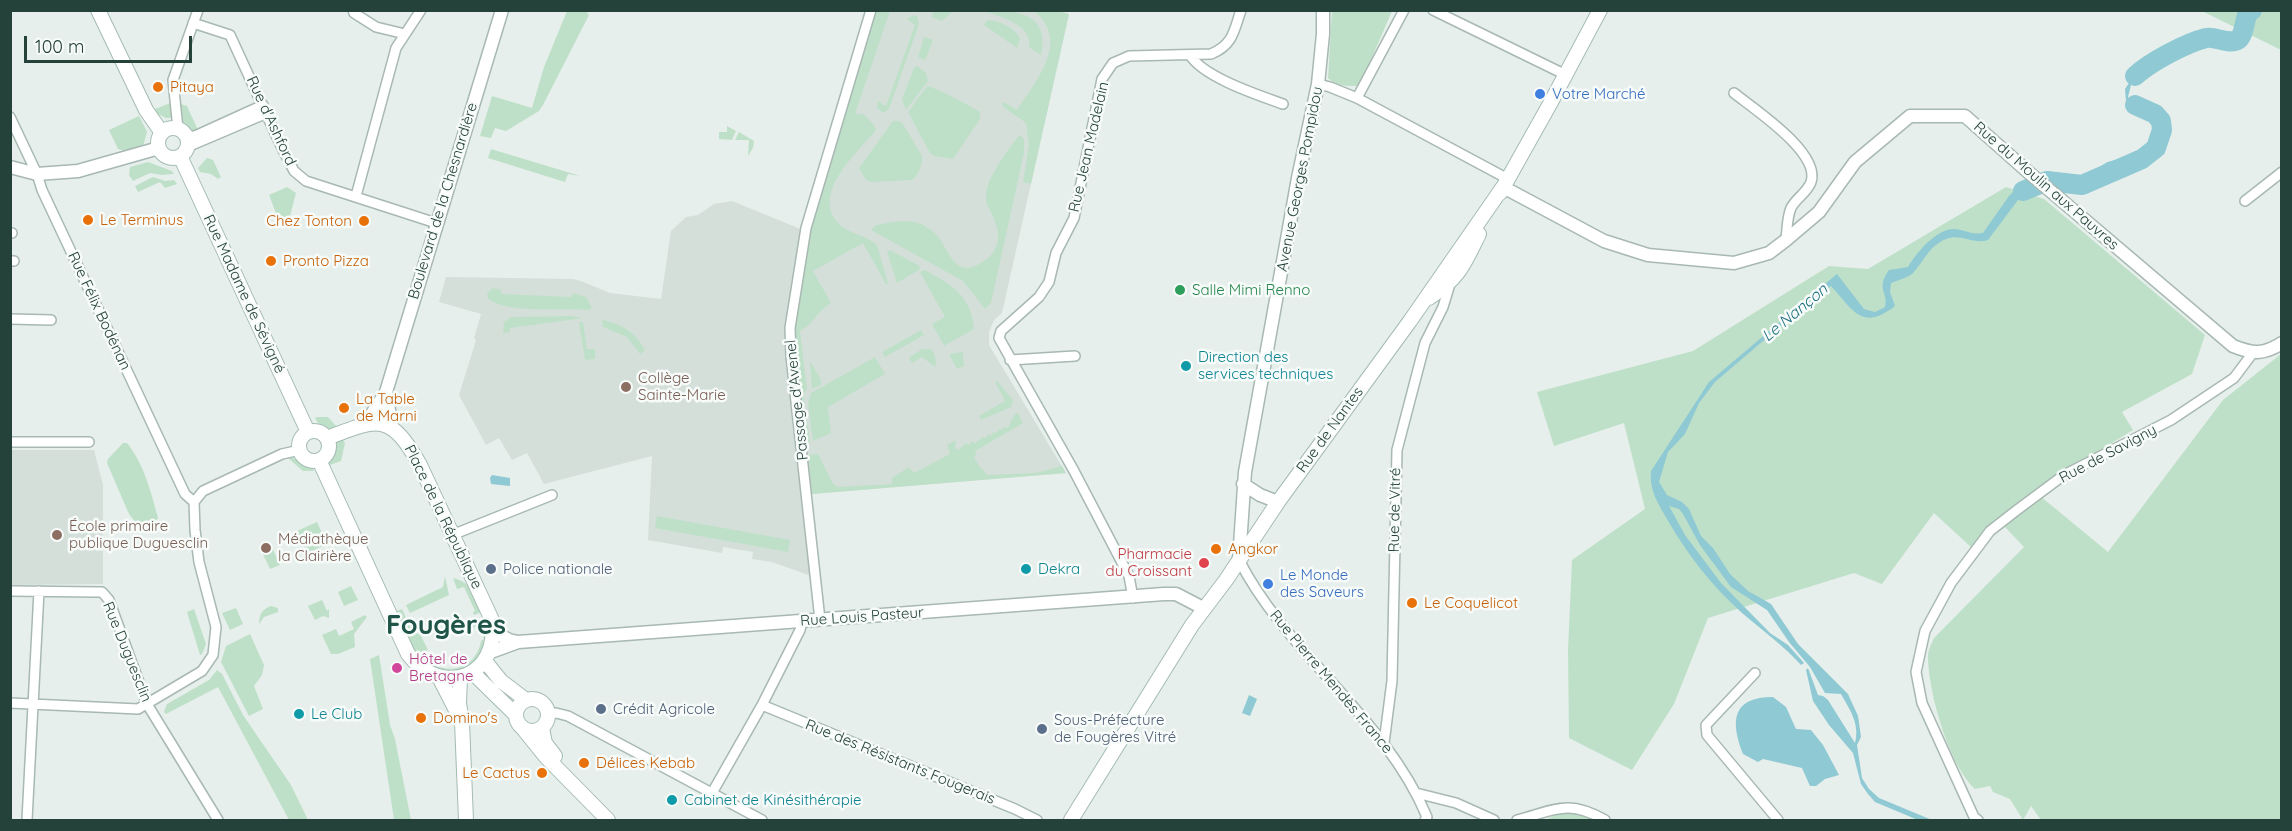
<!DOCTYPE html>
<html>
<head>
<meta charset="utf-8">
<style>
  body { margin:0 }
  #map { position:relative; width:2292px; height:831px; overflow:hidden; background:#e6efeb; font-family:Quicksand,sans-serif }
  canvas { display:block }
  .frame { position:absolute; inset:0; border:12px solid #24423a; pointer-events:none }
  .scale { position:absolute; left:24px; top:36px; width:168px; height:27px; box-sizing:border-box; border:3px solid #24423a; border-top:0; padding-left:8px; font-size:18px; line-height:21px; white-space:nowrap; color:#24423a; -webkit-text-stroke:4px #f7fbf9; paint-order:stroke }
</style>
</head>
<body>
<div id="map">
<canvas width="2292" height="831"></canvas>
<div class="frame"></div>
<div class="scale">100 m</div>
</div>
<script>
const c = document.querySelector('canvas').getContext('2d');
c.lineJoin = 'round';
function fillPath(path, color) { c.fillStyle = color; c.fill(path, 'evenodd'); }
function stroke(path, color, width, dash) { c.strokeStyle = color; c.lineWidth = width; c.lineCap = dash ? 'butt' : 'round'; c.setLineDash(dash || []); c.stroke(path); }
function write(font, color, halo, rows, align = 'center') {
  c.font = font + ' Quicksand,sans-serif'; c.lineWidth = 5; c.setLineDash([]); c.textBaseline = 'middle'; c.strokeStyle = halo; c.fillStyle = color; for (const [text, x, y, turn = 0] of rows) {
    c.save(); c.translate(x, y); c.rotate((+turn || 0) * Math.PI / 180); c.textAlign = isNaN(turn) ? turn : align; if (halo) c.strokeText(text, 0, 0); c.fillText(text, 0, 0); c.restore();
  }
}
const built = new Path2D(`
  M1056,10L1069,14L1002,313L994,320L989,332V345L1066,473L812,494L792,339L875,11Z
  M732,201L803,230L788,321L814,577L772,562L752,559L753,552L723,547L722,553L648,540L652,456L544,484L527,453L512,460L499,438L486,445L459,395L476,340L474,338L481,314L439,302L446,277L573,279L581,281L610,293L661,299L671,231L686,217L698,215L714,204Z
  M11,450H94L103,485V584L11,585Z`);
const green = new Path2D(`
  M567,11H586L589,15L543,105L539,111L506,131L495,128L491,138L480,136L492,96L532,108L544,67Z
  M875,11H890L855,114H863L874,125L876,130C857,153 809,195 840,225C850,234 867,235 877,245L888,284H886L863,243L813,271L831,303C817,311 814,324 800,331L807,389L803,395L810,442L806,445L792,339L804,248Z
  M934,11V10L953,11L942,21L931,17Z
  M985,11C1017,10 1050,13 1041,55L1029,47C1032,24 1002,18 985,11Z
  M1034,11H1056L1069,14L1031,184L1023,182L1029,145L1026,123L1002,106L1004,102L1017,110C1036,81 1071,41 1034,11Z
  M1332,11H1392L1364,76L1357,86C1345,86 1337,86 1328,78Z
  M2202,11H2281V50Z
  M913,15L917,16L919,24L889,109L883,113L877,108L878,101L886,106L915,25L907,19Z
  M987,20C1000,21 1012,26 1020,38L1017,48L984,25Z
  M924,37L933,40L925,60L918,57Z
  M917,66L926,73L928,81L906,110L902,99L914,68Z
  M927,86C935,87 971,106 980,112V119L953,159L934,156L930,153L908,112Z
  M173,102V118H166L154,112L155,109Z
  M180,104L187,106L198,130L191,131L184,127Z
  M139,116L147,132L143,146L125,151L118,149L109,130Z
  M893,121H899L903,124L922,156C923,164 918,176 912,180L871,182L866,180L859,168Z
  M727,126L736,131L732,140L719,139V132H727Z
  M739,132L754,141L753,148L748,156L749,140H735Z
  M1019,135L1024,139V153L991,303L985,309L963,281L871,230L876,225C888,223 906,219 918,223C923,224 933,231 937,235C950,252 955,281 984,261C992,256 997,248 998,239C999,226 992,215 987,204C980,184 1008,151 1019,135Z
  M491,149L577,175L580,176L568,174L565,182L488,158Z
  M207,158L213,160L221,177L218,179L211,174L200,172L198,168Z
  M148,162L172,171L174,174L162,175L150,173L133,181L129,175L130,167Z
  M153,177L165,181L174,180L177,184L165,188L160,182L138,192L135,186Z
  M287,187L296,193L290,216L279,221L269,195Z
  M2006,187L2044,199L2205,335L2192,374L2122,412L2133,430L2034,491L2108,552L2223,400L2281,354V820H2041L2031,806L2023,820L2010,799L1993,792L1990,786L1975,789C1949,765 1928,692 1928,656C1928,650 1932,643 1934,638L2024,547L2005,527L1972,548L1934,513L1882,584L1854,573L1708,618L1674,704L1632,770L1569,738L1568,650L1572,560L1645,509L1624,423L1554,446L1537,392L1693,351L1829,266L1868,269Z
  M890,250L920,266L919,270L897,283L887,252Z
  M925,270C952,285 971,295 974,329L944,346L932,324L945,317L920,272Z
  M493,288L501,290V294L571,297L573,293L586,297L592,308L588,310C565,308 504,314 488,298L487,293Z
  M572,316L583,318L510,328V332L503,333L504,322L511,317Z
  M602,320C621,323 636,333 645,350L640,354L627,337L603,327Z
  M579,322H583L587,349H595V359L585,360Z
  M921,330L924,335L885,357L882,352Z
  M922,349H931C935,354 937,360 935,367L922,357L912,363L909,358Z
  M963,352L964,366L957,369L949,354Z
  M875,357L885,374L828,407L831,433L813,441L808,404L811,393Z
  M810,361L821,380V385L812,389Z
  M997,381L1013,400L1011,407L981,420L979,416L1005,401L995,382Z
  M1018,413L1023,423L975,451L976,455L974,457L981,469H983L987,475L1036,473L1062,466L1066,473L812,494L808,455L818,454L833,484L838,487L892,484V478L909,467L914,473L950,454L947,445L956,440L955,448L958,450L966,443L970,445L971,441L975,443L983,437L986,438L988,434L991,436L993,432L997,433L999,429L1002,430L1004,427L1008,428L1014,415Z
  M317,417H328L337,427C327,431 320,428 315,418Z
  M342,438L345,443L341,461L327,466V462C333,456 335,449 335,441Z
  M123,443H127C144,464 151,492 158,518L156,521L140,528L129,514L107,463L108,459Z
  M291,457L312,467L314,471H303L288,458Z
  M657,516L790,540L788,552L655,528Z
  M317,522L327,544L308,553L297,531Z
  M270,543L280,565L270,569L260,548Z
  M445,576L449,595L410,613L406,605L443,587Z
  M453,578C473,583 474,594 482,612L474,615L473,612L475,611L464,587L457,589Z
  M351,586L358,600L344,606L338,592Z
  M322,600L327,611L329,609V618L323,616L315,620L308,606Z
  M271,606L278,608V612L264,617L259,624C259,615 262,609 271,606Z
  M236,608L243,624L230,630L222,613Z
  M194,609L206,644L202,654L200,655L187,612Z
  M402,609L413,633L420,634L428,650L423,652L428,665L431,664C453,675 476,667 481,641L484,639L478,626L473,628L470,623L484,617C491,635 485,662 464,670C457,673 444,672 436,672L413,653L394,612Z
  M365,615L367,617L354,634L355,647L338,654H331L322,635L336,629L339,636L354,629L351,622Z
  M250,634L264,665L262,675L254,686L263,709L249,716L221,662L226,646Z
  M379,655L390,725L395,739L411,820H394L370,659Z
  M217,670L222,674L243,715L291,785L308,820H289L218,687L166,714L164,712L167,704L209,680Z
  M1567,810H1570L1598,820H1545Z`);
const water = new Path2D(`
  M2247,11H2252L2243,39L2230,41L2211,36L2153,62L2131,85L2128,97L2131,103L2149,109L2163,118C2174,150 2139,160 2116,171C2106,175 2097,181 2086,185H2078L2052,178L2045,181L2043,179L2052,173L2065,179L2088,181C2110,153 2109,165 2137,155C2148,152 2157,136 2163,127L2160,119L2126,101L2125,89L2134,75L2154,57L2215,31L2229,39L2240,36Z
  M2020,185H2033L2039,190L2021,196L1988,240C1974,245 1960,233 1946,239C1928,247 1925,260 1913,273C1908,278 1898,280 1891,283L1890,292L1895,306C1862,332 1853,310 1831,286L1797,312L1715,382L1699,403L1685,434L1668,452L1659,482L1667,495L1682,502L1689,509L1701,536L1713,548L1730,574L1748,591L1771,604L1798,644L1848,694L1858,716L1861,737L1857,745L1862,778L1869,789L1879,798L1932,820H1918L1875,802L1868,794L1861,784L1853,753L1829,725L1813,701L1806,670L1808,668L1818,695L1823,696L1828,700L1855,743C1860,724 1850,710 1841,694L1825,693L1810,667L1789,642L1767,610L1731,587L1700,545L1683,514L1679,509L1669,506L1685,535L1721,583L1770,633L1788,645L1804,663L1801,665C1783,645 1762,630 1742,613C1711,585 1687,554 1667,519C1658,503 1649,490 1651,471L1709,382L1820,288L1837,274L1864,309L1875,312L1885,307C1889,292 1875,290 1889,270L1908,267C1916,253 1937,228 1955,229C1965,230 1972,235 1983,233L2009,196Z
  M492,475L510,478V486L491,484L490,478Z
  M1249,695L1257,699L1250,716L1242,713Z
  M1773,697L1786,707L1796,729L1811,730L1823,745L1839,775L1825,779L1816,786H1810L1802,768L1763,759L1758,762L1743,754C1730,721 1732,697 1773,697Z`);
const river = new Path2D(`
  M2135,76C2150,62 2186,43 2206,38C2217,36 2229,46 2239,39C2244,34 2245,19 2248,12L2252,10
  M2023,191L2047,181L2082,185L2142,159L2156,148L2162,130L2161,121L2155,114L2135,105`);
const minor = new Path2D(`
  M353,10L354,13L376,27L405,34
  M1433,10L1566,75
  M193,23L230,35L282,148L294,171L306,181L436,223
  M1190,55C1203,77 1258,95 1283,104
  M1318,84L1330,87L1357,98L1508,179
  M1734,93C1754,109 1821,153 1811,182C1807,193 1796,198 1791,208C1787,217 1787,231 1786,240
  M1357,98L1404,10
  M10,117L37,174L42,190L185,494L194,502
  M178,129L173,80L198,10
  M187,138L197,135L263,105
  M187,147L267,113
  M356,196L396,48L421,10
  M2245,201L2282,172
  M10,233H12
  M10,261H14
  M10,319L51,320
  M1010,360L1075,356
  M10,442H89
  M452,535L552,495
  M1239,560C1287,654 1386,718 1427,817L1425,820
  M10,591L98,592H102L109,600L147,704L218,820
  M1133,598L1129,576L1074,471L999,338L1001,331L1039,297L1049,282L1056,253L1074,218L1102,79L1113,63L1129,56L1211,54C1233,45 1234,31 1241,10
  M820,620L791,356L790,328L806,228L871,10
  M1755,673L1706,725L1707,735L1778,820
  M10,703L138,709L202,671L213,655L216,627L199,562L195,530L194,502L203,491L282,454L300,450
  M762,705L1015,809L1037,820
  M549,714L556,713L568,716L762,820
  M1384,743L1392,681L1397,450L1425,343L1443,307L1450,284
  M712,793L762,705L800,630L802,621
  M1416,793L1456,803L1494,820
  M27,820L39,591
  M1517,820C1555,810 1568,799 1605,820
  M1978,820L1974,817L1922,703L1916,672L1925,631L1951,583L1990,531L2017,510L2064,475L2171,420L2234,378L2252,354`);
const tertiary = new Path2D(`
  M10,167L37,174L78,171L159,148
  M1503,187L1604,241L1648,255L1734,263L1769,253L1786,240L1819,212L1855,162L1910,116H1965L2027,171L2233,346C2253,354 2263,355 2282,343
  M386,392L392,428
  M366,423L386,392L502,10
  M1243,484L1260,495L1278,502
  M1239,560L1245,472L1298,178L1318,84L1323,34V10
  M493,631L509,640L518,642L1164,594H1176L1203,608
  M488,653L518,642`);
const secondary = new Path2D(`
  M98,10L146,110L162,133
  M158 143a15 15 0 1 1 30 0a15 15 0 1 1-30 0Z
  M180,156L308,432
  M1500,193L1551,102L1600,10
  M1429,298C1460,277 1463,266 1479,234
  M299 446a15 15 0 1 1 30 0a15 15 0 1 1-30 0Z
  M319,460L408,654C442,699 500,677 492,620L420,465C390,412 379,418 327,438
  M485,661L501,681L526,700
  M472,672L516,715
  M439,677L458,714
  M460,678L459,703L462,722L466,820
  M516 715a16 16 0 1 1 32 0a16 16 0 1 1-32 0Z
  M521,726L546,757L608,820
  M542,728L545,743L555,756
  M1071,820L1192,625L1226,580L1278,502L1410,321L1503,187`);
const markers = [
  [158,87,6,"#e8710a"],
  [1540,94,6,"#3f7fe0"],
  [88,220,6,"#e8710a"],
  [364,221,6,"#e8710a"],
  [271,261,6,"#e8710a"],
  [1180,290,6,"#2e9e5b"],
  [1186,366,6,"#0f9aa8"],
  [626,387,6,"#8d6e63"],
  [344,408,6,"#e8710a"],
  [57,535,6,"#8d6e63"],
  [266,548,6,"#8d6e63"],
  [1216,549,6,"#e8710a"],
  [1204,563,6,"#e0444e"],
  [491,569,6,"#5c6f8a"],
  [1026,569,6,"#0f9aa8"],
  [1268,584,6,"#3f7fe0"],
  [1412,603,6,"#e8710a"],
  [397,668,6,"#d1479c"],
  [601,709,6,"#5c6f8a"],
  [299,714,6,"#0f9aa8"],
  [421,718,6,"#e8710a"],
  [1042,729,6,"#5c6f8a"],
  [584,763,6,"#e8710a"],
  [542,773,6,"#e8710a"],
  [672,800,6,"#0f9aa8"]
];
const foodNames = [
  ["Pitaya",170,87],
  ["Le Terminus",100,220],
  ["Chez Tonton",352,221,"right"],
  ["Pronto Pizza",283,261],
  ["La Table",356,399],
  ["de Marni",356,416],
  ["Angkor",1228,549],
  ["Le Coquelicot",1424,603],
  ["Domino's",433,718],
  ["Délices Kebab",596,763],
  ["Le Cactus",530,773,"right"]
];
const shopNames = [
  ["Votre Marché",1552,94],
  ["Le Monde",1280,575],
  ["des Saveurs",1280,592]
];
const streetNames = [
  ["Rue d'Ashford",271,121,65],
  ["Rue Jean Madelain",1089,147,-77],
  ["Avenue Georges Pompidou",1300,179,-79],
  ["Rue du Moulin aux Pauvres",2046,186,41],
  ["Boulevard de la Chesnardière",443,201,-73],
  ["Rue Madame de Sévigné",244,294,65],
  ["Rue Félix Bodénan",99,311,65],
  ["Passage d'Avenel",797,400,-96],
  ["Rue de Nantes",1330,430,-54],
  ["Rue de Savigny",2108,454,-28],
  ["Rue de Vitré",1395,510,-89],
  ["Place de la République",443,517,64],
  ["Rue Louis Pasteur",862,617,-4],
  ["Rue Duguesclin",127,652,68],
  ["Rue Pierre Mendès France",1331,682,50],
  ["Rue des Résistants Fougerais",900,762,22]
];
const leisureNames = [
  ["Salle Mimi Renno",1192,290]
];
const cultureNames = [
  ["Direction des",1198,357],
  ["services techniques",1198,374],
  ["Dekra",1038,569],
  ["Le Club",311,714],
  ["Cabinet de Kinésithérapie",684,800]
];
const educationNames = [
  ["Collège",638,378],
  ["Sainte-Marie",638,395],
  ["École primaire",69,526],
  ["publique Duguesclin",69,543],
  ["Médiathèque",278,539],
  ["la Clairière",278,556]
];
const healthNames = [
  ["Pharmacie",1192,554],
  ["du Croissant",1192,571]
];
const serviceNames = [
  ["Police nationale",503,569],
  ["Crédit Agricole",613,709],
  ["Sous-Préfecture",1054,720],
  ["de Fougères Vitré",1054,737]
];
const hotelNames = [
  ["Hôtel de",409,659],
  ["Bretagne",409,676]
];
const waterNames = [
  ["Le Nançon",1795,313,-40]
];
const townNames = [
  ["Fougères",446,626]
];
fillPath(built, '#d4dfda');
fillPath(green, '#bfe0c8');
fillPath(water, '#8ec9d4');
stroke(river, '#8ec9d4', 20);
stroke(minor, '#a8b8b2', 12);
stroke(tertiary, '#a8b8b2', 15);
stroke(secondary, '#a4bbb3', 16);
stroke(minor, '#fff', 9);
stroke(tertiary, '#fff', 12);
stroke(secondary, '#fff', 14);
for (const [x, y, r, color] of markers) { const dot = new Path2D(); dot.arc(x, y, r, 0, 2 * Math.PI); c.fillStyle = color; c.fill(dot); stroke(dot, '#f7fbf9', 2); }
write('15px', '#c56008', '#f7fbf9', foodNames, 'left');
write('15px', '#366cbe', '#f7fbf9', shopNames, 'left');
write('15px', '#24423a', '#f7fbf9', streetNames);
write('15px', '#27864d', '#f7fbf9', leisureNames, 'left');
write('15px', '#0d838f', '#f7fbf9', cultureNames, 'left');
write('15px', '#785e54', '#f7fbf9', educationNames, 'left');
write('15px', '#be3a42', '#f7fbf9', healthNames, 'right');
write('15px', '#4e5e75', '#f7fbf9', serviceNames, 'left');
write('15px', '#b23c85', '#f7fbf9', hotelNames, 'left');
write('italic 16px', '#1c6f80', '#f7fbf9', waterNames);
write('bold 27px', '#1f5548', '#f7fbf9', townNames);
</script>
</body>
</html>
